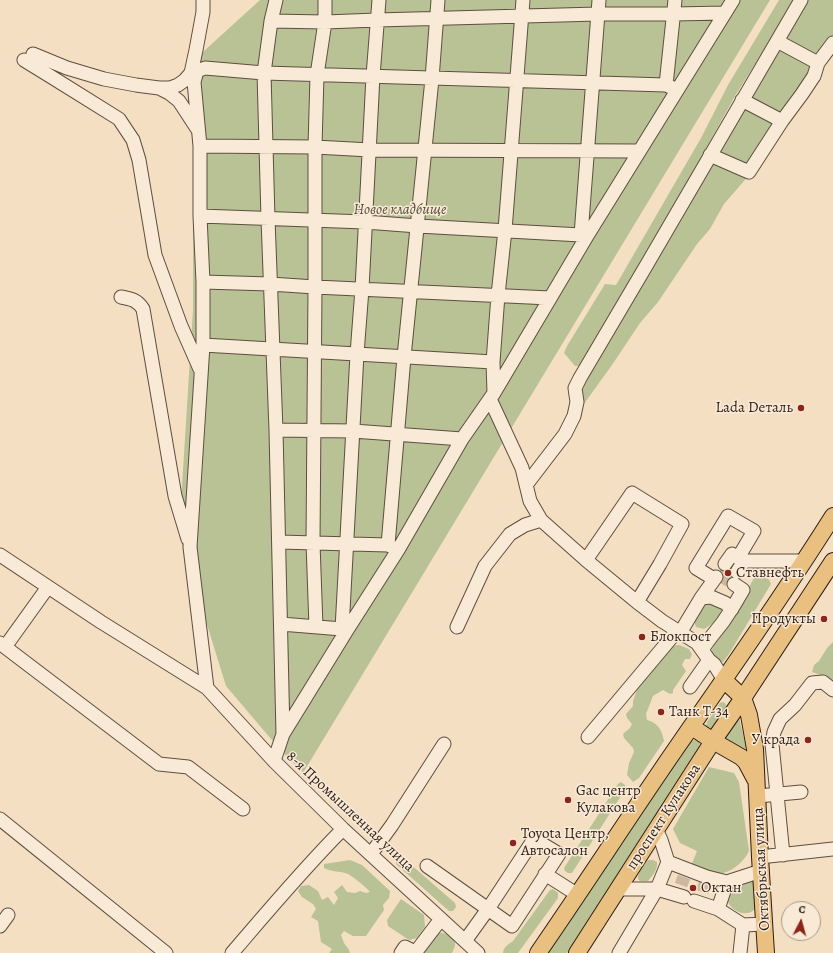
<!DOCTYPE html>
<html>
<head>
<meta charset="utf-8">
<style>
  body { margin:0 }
  #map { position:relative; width:833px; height:953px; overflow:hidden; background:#f5dfc2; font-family:Alegreya,serif }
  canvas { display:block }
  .north { position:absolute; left:781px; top:901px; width:40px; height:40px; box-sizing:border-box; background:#f8ead7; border:1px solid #a69889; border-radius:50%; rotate:6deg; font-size:11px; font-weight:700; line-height:16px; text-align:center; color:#2c1d15 }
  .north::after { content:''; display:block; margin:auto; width:14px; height:18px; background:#8f2418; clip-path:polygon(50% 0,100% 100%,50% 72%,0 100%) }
</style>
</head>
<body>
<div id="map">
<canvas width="833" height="953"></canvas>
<div class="north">С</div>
</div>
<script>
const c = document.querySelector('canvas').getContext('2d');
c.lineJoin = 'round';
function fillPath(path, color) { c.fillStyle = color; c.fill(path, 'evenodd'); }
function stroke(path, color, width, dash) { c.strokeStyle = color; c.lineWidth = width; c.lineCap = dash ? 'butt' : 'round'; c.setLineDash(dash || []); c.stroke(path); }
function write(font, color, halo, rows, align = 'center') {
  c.font = font + ' Alegreya,serif'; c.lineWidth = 3; c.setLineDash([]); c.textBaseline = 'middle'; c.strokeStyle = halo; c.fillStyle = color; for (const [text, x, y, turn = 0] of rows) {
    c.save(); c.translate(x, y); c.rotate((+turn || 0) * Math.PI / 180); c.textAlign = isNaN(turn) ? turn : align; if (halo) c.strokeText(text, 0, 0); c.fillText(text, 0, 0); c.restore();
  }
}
const green = new Path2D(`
  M260,0H770L303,773L277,746L226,686L179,534L193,310V61Z
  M779,0H795L735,96L641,266L799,0H833V48L750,174L724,204L710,229L697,244L658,302L640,323L612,365L581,408L582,366H575L564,353L567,346L605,284L616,285L701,138L728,85Z
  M759,574C765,575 769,578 771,584L729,654L723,662H718L710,654L718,636L737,610L754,578Z
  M709,601L725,610C719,617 712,625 704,629L696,627C692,618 700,604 709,601Z
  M833,642V682L826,677L812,672L814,665L819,661L827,648Z
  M679,645L689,649L692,654L690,659H685L682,665L686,671L673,690V693L670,694L663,690L653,696L646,714L647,720C658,723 662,730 664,741L639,778L633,782L627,775L629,763L634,752L633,748L624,738L623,734L630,728L632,724L627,718L626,714L633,706V701L641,679L648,677L652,672L653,666L671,646Z
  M722,702L725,703L726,705L725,708L711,728L708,729L706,726L707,722L720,703Z
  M739,718L746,747L745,749L724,738Z
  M695,740L699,741L700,743L699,747L567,953H546L691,741Z
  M709,767L734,773L739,782L749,851C743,864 727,876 712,874C705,873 697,869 691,866L697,851L680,843L673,829Z
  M621,782L625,785L626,788L572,873H568L565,871L564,868L618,784Z
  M397,857H402L455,903L456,907L453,911H449L396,864V859Z
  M350,860L362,865L390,891L389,898L383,905L384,910L366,936H353L344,931L341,935L344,943L349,950L350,953H329L332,949L321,942L318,921L311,917L316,909L313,904L302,897L298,891L301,886L309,885L318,891L322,900L328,897L334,905L338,898L334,892L342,885L347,892L355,893L360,891L366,893L370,892C366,887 355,878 348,874C340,871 331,872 324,868V864Z
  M648,860H653L657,862C658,870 652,876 648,881C628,884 643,867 648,860Z
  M752,881L756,882C756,889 758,898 757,904C753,920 730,913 727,899C733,885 738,883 752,881Z
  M553,889L558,893V898L518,953H503C503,947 509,944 513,941L550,890Z
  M401,899L424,915L425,927L417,938L409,940L388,926L387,920Z
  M438,933C446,932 450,936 455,942V946L452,953H422Z`);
const minorTunnel = new Path2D(`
  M718,574L731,582
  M681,885L684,877
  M702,892L705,884`);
const minor = new Path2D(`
  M276,0L271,21L264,73L268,219L276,430L283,734
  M271,21L325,22L377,20L598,14H673L725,13
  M33,54L67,68L104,79L136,85L159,88H170L178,85L185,80L191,73L196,50L203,12V0
  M24,60L50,76L119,119L133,140L139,160L155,255L181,326L200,369
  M818,63L833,43
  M159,88L169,93L179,101L198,130
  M673,88L666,85L675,0
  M742,100L782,121L802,94L814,76L818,63L777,41
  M200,146L315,147L370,150L639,151
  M710,155L749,172L782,121
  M200,216L365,222L418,226L581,235
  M587,236L581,235L599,0
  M203,282L270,284L315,287L550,298
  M121,297C132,299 137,300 143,309L175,496L188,539
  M203,345L493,362
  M494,393L493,362L498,295L505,230L523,0
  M490,399L522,468L530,501L541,520
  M276,430L353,431L462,439
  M526,485L565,434L574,416L577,402L575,388L580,378L646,266L801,0
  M279,542L388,545
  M398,550L388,545L404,357L432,79L438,0
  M0,555L101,622L207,688L274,761L343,829L478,953
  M586,560L632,493L682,524L660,564L637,602
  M744,561H804
  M725,564L732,554L744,561L737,572
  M714,579L696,568L728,516L754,531L738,558
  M701,598L711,597L725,603L732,609
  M281,624L342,629
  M316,627L313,543L315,287V147L317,75L325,22V0
  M457,627L485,566L510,534L525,525L541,520L586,560L637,602L662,621L697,643L709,660L714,664L724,680
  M347,630L342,629L357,354L362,289L373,76L379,0
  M680,633L701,598L716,577
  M0,643L5,647L48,587
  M5,647L159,764L188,767L243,809
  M702,650C708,640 716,631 723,622C730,612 737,601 743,590L734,584
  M690,687L709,660
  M207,688L190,547L203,345V282L200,216V146L194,82L197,71L205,68L264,73L666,85
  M588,737L677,631
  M274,761L283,734L347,630L398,550L462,439L494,393L587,236L733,0
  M758,796L801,792
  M0,819L166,953
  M656,829L661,840L668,862L707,877L727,882L761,871
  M371,854L392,825L444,744
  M783,855L772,744L774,732L780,719L795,705L812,683L823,682L833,690
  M760,857L833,849
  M427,866L512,926L559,854L534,839L488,909L465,941
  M545,874L578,895
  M727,882L718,909L743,925L765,924
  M618,889H657L668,862
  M694,901L718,909
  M0,926L8,915
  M232,953C268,911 304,868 343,829
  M401,953L405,947L415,952
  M415,953L441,919
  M619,953L657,889L684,897
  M740,953L743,925`);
const major = new Path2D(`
  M724,680L743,698L749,715L755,749L760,857L766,953
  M692,727L713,741L741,757L746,762L755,779
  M538,953C585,885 630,815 677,747C730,671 783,595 833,516
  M577,953L713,741L743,698L833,561`);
const markers = [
  [801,408,4,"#8f2418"],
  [728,573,4,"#8f2418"],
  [824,619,4,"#8f2418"],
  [642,637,4,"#8f2418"],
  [661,712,4,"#8f2418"],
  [808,740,4,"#8f2418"],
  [568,800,4,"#8f2418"],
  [513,843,4,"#8f2418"],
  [693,888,4,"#8f2418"]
];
const parkNames = [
  ["Новое кладбище",400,210]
];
const poiNames = [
  ["Lada Dеталь",793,408,"right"],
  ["Ставнефть",736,573],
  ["Продукты",816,619,"right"],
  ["Блокпост",650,637],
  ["Танк Т-34",669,712],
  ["У крада",800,740,"right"],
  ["Gac центр",576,791],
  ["Кулакова",576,808],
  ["Toyota Центр,",521,834],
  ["Автосалон",521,851],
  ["Октан",701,888]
];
const streetNames = [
  ["8-я Промышленная улица",350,812,43],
  ["проспект Кулакова",664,817,-57],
  ["Октябрьская улица",762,869,-93]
];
fillPath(green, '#b8c295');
stroke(minorTunnel, '#cdb89f', 13, [13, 6]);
stroke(minor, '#5e4e40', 15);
stroke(major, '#2c1d15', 18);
stroke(minor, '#f8ead7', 13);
stroke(major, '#eac081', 16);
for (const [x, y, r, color] of markers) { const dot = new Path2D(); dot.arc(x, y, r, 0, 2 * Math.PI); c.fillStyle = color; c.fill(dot); stroke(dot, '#f8ead7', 1.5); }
write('italic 15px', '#564f3b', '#f8ead7', parkNames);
write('15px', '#2c1d15', '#f8ead7', poiNames, 'left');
write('15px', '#2c1d15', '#f8ead7', streetNames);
</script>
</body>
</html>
